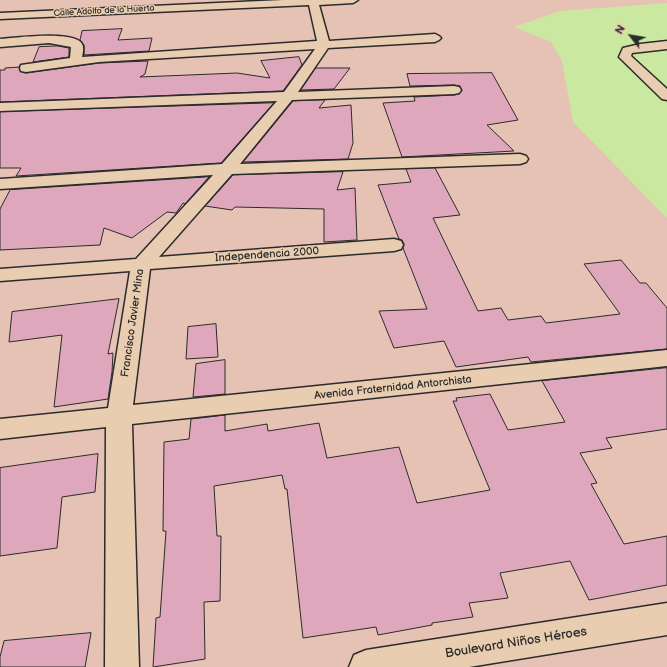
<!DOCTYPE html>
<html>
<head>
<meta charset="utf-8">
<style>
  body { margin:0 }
  #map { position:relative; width:667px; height:667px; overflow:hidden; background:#e6c2b4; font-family:"Balsamiq Sans",sans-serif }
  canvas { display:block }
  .north { position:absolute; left:611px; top:16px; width:40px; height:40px; -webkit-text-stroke:3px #e9cdb0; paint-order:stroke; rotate:301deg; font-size:11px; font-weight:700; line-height:16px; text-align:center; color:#2b2b2b }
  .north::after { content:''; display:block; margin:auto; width:14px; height:18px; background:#2b2b2b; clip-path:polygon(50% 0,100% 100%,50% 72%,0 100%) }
</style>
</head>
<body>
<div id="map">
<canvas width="667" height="667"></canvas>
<div class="north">N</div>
</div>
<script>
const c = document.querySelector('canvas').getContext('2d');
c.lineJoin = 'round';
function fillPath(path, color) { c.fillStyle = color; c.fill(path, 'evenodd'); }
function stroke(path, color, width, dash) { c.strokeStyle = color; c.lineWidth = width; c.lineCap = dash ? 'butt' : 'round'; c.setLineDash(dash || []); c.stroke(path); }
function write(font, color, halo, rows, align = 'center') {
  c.font = font + ' "Balsamiq Sans",sans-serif'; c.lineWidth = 3; c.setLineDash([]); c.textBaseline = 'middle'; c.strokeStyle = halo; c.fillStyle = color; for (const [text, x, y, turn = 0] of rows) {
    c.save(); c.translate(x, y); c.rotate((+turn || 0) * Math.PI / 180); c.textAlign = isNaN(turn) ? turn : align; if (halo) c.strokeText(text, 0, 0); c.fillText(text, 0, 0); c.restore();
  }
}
const green = new Path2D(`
  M667,3V218L573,122L562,61L551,42L514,27L560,11Z`);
const building = new Path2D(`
  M122,29L118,40L152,38L149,51L84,55V45L80,40L82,31Z
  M58,46L69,48V57L33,62L39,47Z
  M299,57L302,65L283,91L0,102V70H5V68L19,67L20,71L26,73L99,63L148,61L145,74L140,77L237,73L270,78L261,61Z
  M316,68H350L334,89L301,90Z
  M492,73L518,120L487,125L514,151L402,157L383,103L415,101L414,97L454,95L459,94L462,91L460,86L454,85L410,86L407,74Z
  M325,100L319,108L351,105L353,143L348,159L243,162L293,101Z
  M274,103L221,163L16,176L21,168H0V112Z
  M435,168L460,215L433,218L478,311L501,308L508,320L541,316L546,323L620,314L584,264L621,260L640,283H646L667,308V349L531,362L528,357L456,367L444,341L394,348L379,311L427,309L403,248L404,244L402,240L399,239L378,185L411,182L406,169Z
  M343,172L337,190L355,188L357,240L324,242V209L235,207L232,210L205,206L233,175Z
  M209,177L185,204L183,203L176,213L167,212L132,238L104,228L100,245L0,250V209L10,190Z
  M119,299L108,354L113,353L112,372L108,399L54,407L62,335L9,342L12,312Z
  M216,324L218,357L186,359L188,327Z
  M225,360V394L193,397L196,364Z
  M667,368V429L606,438L612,448L580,453L597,483L591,484L624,544L667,536V585L589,600L570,561L500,573L508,598L469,603L473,617L432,623V625L378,635L376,627L303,638L287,489H285L282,475L214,486L217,536H221L220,601L204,602L205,659L153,667L156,618L160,617L166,531H163L164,442L189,439L191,419L225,415V431L267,424L268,431L319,423L327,458L399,447L417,503L490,490L453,401H457L456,398L490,394L508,430L565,422L542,381Z
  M98,454L95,492L62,497L57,548L0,556V468Z
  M91,633L85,667H0V657L4,641Z`);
const minor = new Path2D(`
  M283,0H358L353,3L319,5L329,41L435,34L439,36L441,38L439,40L435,42L328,48L298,92L454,86L459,87L461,90L459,93L454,94L292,100L240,164L520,154L526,156L528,159L526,162L520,164L232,174L159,257L394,239L401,241L403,245L401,249L394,251L150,269L133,405L667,350V366L132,424L139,667H105L106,427L0,439V419L108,408L130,271L0,281V269L136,259L213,175L0,189V179L222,164L277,101L0,111V103L284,92L315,49L99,62L26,72L21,71L20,68L21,65L70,58L71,47L49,43L0,47V39C14,38 75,30 82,44C84,47 83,53 82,57L317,41L309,5L0,19V13Z
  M667,41V49L632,53L631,56L667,89V100L662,99L619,57L623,48L640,44Z
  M667,603V635L469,667H349L354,655L366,650Z`);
const farStreetnames = [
  ["Calle Adolfo de la Huerta",104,11,-3]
];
const streetNames = [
  ["Independencia 2000",267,255,-4],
  ["Francisco Javier Mina",133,323,-82],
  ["Avenida Fraternidad Antorchista",393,388,-6]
];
const nearStreetnames = [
  ["Boulevard Niños Héroes",516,643,-9]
];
fillPath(green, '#cae8a0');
fillPath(building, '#dfa7bc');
stroke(building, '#2b2b2b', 1);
stroke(minor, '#2b2b2b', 3);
fillPath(minor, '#e9cdb0');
write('9px', '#2b2b2b', '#e9cdb0', farStreetnames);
write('11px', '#2b2b2b', '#e9cdb0', streetNames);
write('13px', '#2b2b2b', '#e9cdb0', nearStreetnames);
</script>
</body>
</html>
